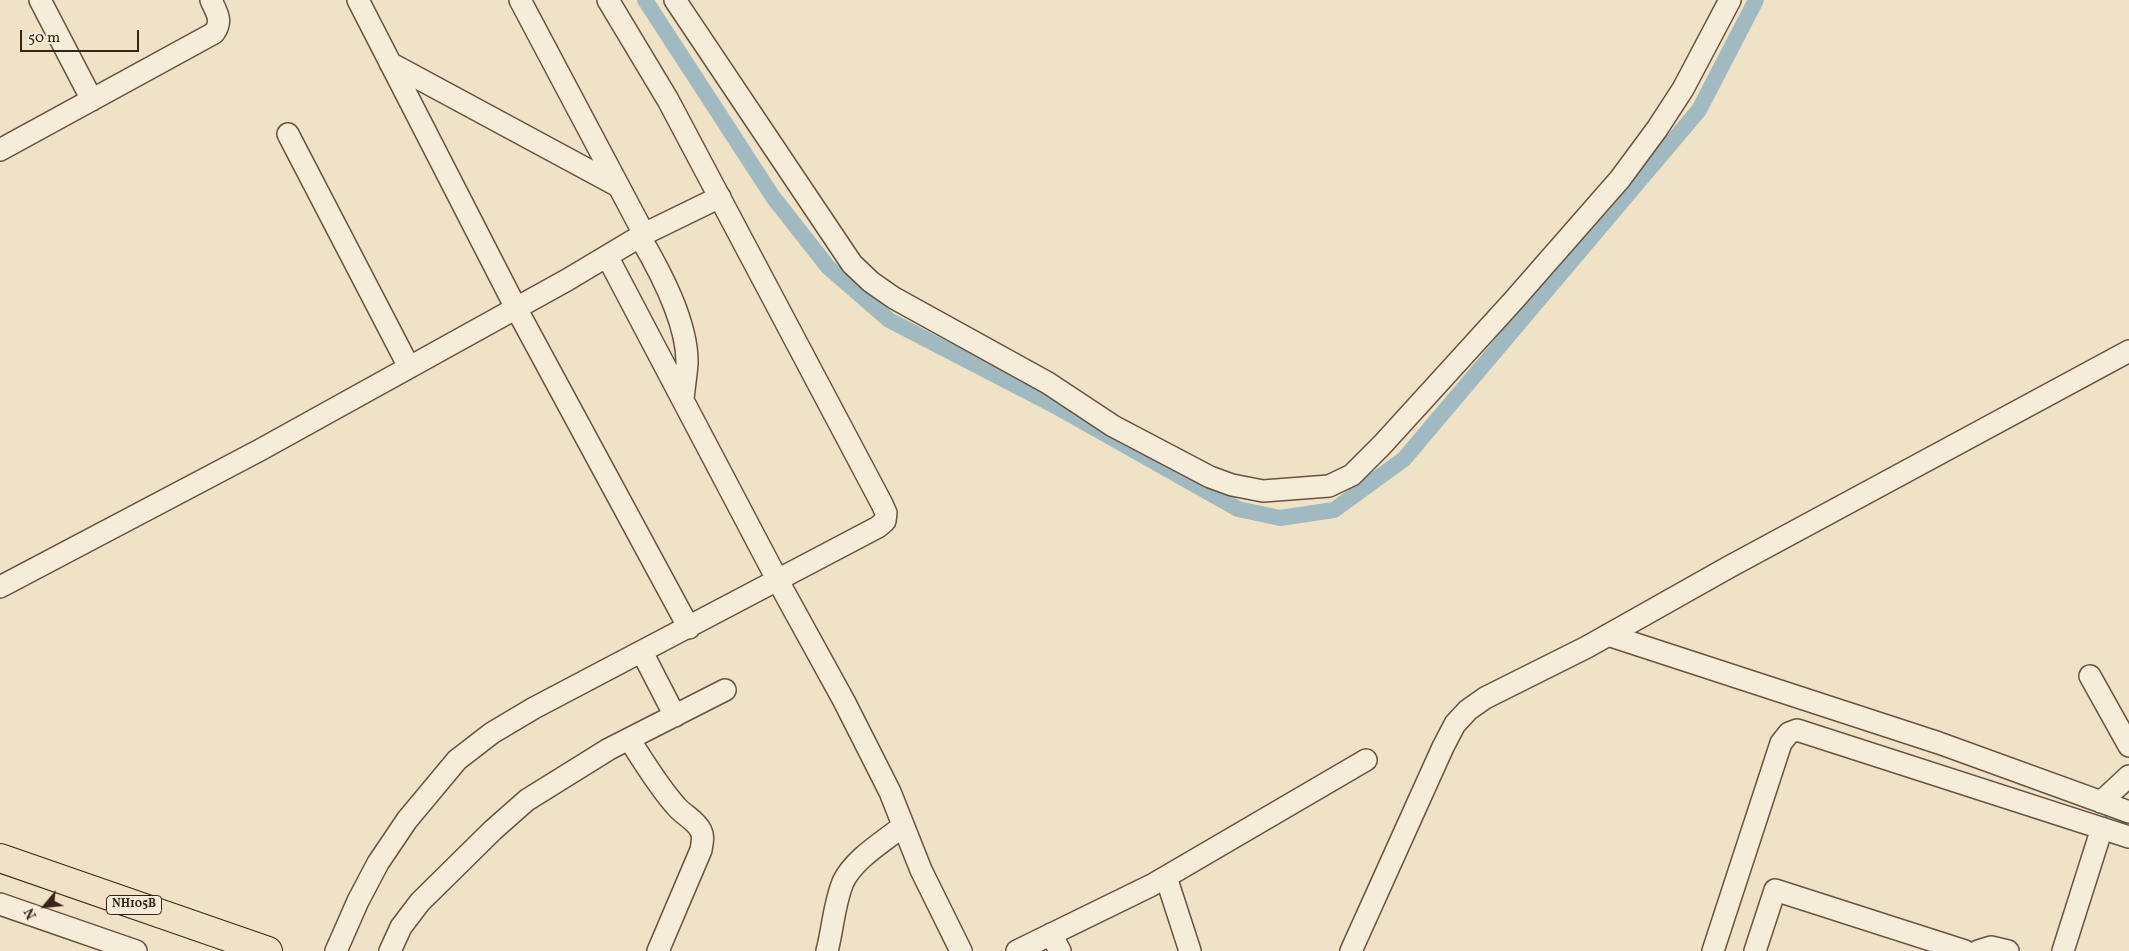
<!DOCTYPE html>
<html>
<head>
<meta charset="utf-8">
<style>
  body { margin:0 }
  #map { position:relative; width:2129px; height:951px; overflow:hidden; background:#f0e2c6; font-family:Vollkorn,serif }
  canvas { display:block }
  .north { position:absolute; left:20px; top:881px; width:50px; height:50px; -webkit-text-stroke:4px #f5ecda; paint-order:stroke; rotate:242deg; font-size:14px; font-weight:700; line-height:20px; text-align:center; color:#3b2214 }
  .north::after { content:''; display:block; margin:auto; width:18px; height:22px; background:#3b2214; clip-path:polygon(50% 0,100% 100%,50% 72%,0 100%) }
  .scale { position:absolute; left:20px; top:30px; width:119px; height:22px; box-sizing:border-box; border:2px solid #3b2214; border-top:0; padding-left:6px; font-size:15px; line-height:18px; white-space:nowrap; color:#3b2214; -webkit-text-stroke:4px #f5ecda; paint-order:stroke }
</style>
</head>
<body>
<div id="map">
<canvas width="2129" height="951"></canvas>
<div class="north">N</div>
<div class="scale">50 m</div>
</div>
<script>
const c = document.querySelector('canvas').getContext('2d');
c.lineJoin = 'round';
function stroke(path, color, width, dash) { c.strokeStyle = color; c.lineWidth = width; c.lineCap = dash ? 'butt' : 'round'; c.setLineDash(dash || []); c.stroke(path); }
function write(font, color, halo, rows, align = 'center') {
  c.font = font + ' Vollkorn,serif'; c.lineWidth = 4; c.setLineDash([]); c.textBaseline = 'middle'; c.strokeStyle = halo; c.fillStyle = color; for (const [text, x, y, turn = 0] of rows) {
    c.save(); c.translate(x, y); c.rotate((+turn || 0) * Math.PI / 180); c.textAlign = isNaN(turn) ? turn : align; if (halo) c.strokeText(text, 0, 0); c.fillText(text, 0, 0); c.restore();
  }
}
const canal = new Path2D(`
  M645,0L773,197L828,267L889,320L1059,408L1238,509L1280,518L1334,510L1404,459L1699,110L1756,0`);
const minor = new Path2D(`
  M40,0L92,100
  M358,0L516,308L689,628
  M520,0L644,234
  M675,0L852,264L871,282L894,298L1048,383L1113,426L1210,477L1232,485L1263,491L1329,486L1352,475L1382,445L1514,300L1620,179L1657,129L1683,89L1730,0
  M390,63L618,186
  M288,134L409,367
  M0,150L214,33C223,20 217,14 211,0
  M640,237C660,271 688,323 687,364C686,376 684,388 683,399
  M607,256L778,581L844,701L890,792L921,870L961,951
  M0,587L260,450L567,280L644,234L720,197
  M1608,635L1939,743L2129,812
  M642,652L675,716
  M2090,676L2129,746
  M629,739C644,762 658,786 676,806C683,815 696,820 701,831C704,837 702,843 701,850L658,951
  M2101,802L2129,776
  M1166,877L1190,951
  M0,904L136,951
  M1051,934L1060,951
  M336,951L358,901L378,863L407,820L457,760L492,733L534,708L878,527L885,521L886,513L882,504L668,100L608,0
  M390,951L401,927L420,902L493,830L527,800L609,749L725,690
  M827,951C833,928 834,904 843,882C854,859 883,842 903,826
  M1017,951L1152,885L1366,760
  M1351,951L1443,747L1455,724L1468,710L1485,698L1587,647L1729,567L2129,351
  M1713,951L1781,743L1789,733L1797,730L2129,837
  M1755,951L1775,890L1965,951
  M1978,951L1991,947L2008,951
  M2063,951L2102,828`);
const highway = new Path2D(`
  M0,858L268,951`);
const shields = [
  [134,905,55]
];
const shieldNames = [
  ["NH105B",134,905]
];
stroke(canal, '#a1bac1', 16);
stroke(minor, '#685240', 24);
stroke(highway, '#3b2214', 30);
stroke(minor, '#f5ecda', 21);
stroke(highway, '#f0e2c6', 28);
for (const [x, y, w] of shields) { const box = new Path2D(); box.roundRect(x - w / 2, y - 9.5, w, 19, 4); c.fillStyle = '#f5ecda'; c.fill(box); stroke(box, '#3b2214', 1); }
write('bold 12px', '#3b2214', null, shieldNames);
</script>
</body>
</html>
